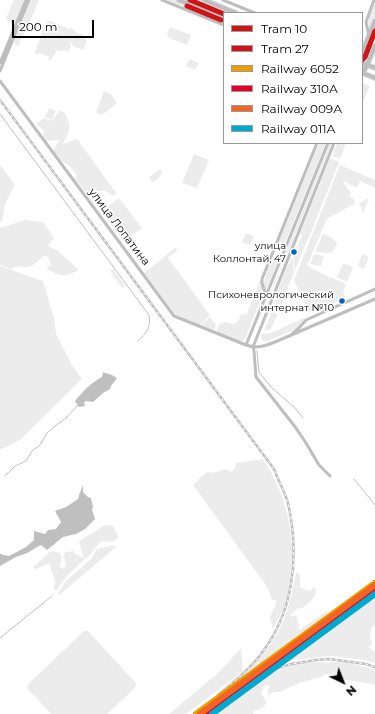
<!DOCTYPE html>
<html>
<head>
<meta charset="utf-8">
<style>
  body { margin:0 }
  #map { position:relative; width:375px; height:714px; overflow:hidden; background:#fff; font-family:Montserrat,sans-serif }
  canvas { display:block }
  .legend { position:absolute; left:223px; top:12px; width:140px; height:132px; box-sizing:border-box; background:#fff; border:1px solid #999; margin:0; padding:5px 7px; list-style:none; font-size:12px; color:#000 }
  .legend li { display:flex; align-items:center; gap:8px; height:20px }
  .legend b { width:20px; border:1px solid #999 }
  .north { position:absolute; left:323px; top:662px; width:40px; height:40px; -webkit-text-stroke:3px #fff; paint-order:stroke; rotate:137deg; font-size:11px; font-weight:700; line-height:16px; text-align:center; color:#000 }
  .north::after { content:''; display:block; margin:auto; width:14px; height:18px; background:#000; clip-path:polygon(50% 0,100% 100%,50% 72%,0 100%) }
  .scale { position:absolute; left:12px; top:20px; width:82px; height:18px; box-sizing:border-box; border:2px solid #000; border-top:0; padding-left:5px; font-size:12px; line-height:14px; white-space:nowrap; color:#000; -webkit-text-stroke:3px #fff; paint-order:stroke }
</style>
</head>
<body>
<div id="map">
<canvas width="375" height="714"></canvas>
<ul class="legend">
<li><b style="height:5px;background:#ce1417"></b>Tram 10</li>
<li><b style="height:5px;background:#ce1417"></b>Tram 27</li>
<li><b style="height:5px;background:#eb9e00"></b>Railway 6052</li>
<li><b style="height:5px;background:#e4002b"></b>Railway 310А</li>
<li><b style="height:5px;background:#f26522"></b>Railway 009А</li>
<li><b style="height:5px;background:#00a9ce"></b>Railway 011А</li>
</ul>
<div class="north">N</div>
<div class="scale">200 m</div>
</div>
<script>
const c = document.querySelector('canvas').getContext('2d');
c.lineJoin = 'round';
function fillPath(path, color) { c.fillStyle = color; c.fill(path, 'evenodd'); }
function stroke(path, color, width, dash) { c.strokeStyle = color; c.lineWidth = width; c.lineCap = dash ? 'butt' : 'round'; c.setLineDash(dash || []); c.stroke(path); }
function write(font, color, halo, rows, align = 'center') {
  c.font = font + ' Montserrat,sans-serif'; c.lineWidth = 3; c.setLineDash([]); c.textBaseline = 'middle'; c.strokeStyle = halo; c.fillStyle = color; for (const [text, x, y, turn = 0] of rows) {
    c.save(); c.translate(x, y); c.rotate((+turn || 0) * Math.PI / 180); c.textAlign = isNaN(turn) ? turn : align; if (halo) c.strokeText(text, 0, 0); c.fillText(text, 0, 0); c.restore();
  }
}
const green = new Path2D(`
  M14,0H24L15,23H12L8,21L6,18Z
  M31,0H39L27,28L20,41L19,47L15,44L14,42Z
  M167,0H175L221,18L220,21Z
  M375,2V16L370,28H369C366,19 372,10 375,2Z
  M47,21H51L69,29V32L70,28L75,30V32L82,35L87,42L83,50L73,46L70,41V42L71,45L69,52L63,50L62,52L57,50L53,57L50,60H48L49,57L40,53L38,55L35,54V52L45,24Z
  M170,27L191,35L187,45L169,38L167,34Z
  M189,59L199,63L195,70L186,66Z
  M362,83L370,86L362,104Z
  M104,91L111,94L117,103L102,115L96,112Z
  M49,108L56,111L52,120L45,117Z
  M60,110L65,113C72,129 70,129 63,144L77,139L117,194L113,196L106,191H99L92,189L90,198L75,179L77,176L70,166L61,161L53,151L59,140L46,141L43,136L44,131L36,124L44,118L52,121Z
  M319,143H326L282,250L276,248Z
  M330,143H332L288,253L286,252Z
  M337,143H346L340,159L332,156Z
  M194,154L209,160L197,188L182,183Z
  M330,158L339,162L307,242L297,248L302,235L300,234Z
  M0,165L15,185L5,204L2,222L0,221Z
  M340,165L375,180V188L360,181L357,188L343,181V182L351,193L350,197L354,199V204L328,218L326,221L307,266L329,277L328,282L330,277L346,284L343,293L345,298L309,312L294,280Z
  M160,169L162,172L160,177L153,182L149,177Z
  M119,198L142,228L124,242L101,211Z
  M367,198L369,200L367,203L364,212L362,211V208L359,204Z
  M25,220L43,222L54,238L48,246L57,250L79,270C63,278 62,276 46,269L51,265L49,258L45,255L32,266L26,267L19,266L10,269L0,265V228Z
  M246,233L254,236L250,245L242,242Z
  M323,234L331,237L337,243C335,249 334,253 327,253L330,247L327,253L315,252Z
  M306,243L295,271C294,254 290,253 306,243Z
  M175,248L178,250L168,258L210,315L200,325L178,316L175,314L144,273Z
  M286,254H287L261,317V316Z
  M314,254L324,256L321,266L310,264Z
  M362,254L369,257L364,269L358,266Z
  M292,258L293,259L294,273L278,313L271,310L276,297L278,290L288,264H289Z
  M271,261H278L266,290L264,285V281Z
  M343,263L353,267L347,282L337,277Z
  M0,266L43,281L54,318L56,334L72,365L82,379L20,440L0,450Z
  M113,269L125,286L122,288L110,271Z
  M261,278V284L263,294L245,339L242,341H239L217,332V330L219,324L225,322L233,324L237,322L240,318V315L244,314H247Z
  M272,312L278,314L271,329L264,331Z
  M210,317L216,325L214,330L201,325Z
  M306,317L298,327L293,330L266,342L262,340L261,336V334L271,333Z
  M263,459C291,500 300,556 285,604C282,613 277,621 273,629L270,617L277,601L272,600L268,588L193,485L202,476L206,473L210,472L213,473L226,469L230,472L235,469L236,463Z
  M105,525L113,526L119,538L112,542L101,541C96,546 91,555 86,559L83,557L79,541Z
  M116,545V547L58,596L59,592L66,581L92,558L96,550L100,548Z
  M51,551L60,553L62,561L59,566L63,569L66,565L65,560L63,558L65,552L74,551L75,554H77L85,559L67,576L56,591L54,589L55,581L49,563L38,568L36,570L33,567Z
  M298,572L300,576V588L310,591L314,587L316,589L315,595L311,601L302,608L297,609L289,617L297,615L299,630L327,611L328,613L259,664L249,670C259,659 269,648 276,636C287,617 292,594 296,573Z
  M375,587V625L371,628L370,637L372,645L369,647L375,652V663L365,660L333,656L292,660L262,669Z
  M84,631H88L136,683L135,688L107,714H51L27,688L28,684Z
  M241,648L243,671L186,714H169L218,673Z
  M323,662L325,663C341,660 359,665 375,670V686L373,684C362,682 341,681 333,674L331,675L327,674L325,675H323L321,677L299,683L280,692H274L267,696L268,693L267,691L270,687L268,685L263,686V689L261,693L266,701L264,707L254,711L253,714H208C235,694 262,673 295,665C304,663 314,662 323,662Z`);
const water = new Path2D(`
  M103,372L112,375L117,378L111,386L110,389L103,393L93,402L86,401L84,402L85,406L79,407L75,401C83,391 91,383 102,377Z
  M83,485V492L88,497L91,498L93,507L92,510L95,519L85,529L76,534L63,537L47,550L41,545L37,547L27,553L16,557L0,566V554L9,556L26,547L34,540V531L45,534L48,530L56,529L61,522L55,511L66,507L78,499L79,495Z`);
const stream = new Path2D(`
  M0,114L149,315C151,328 147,333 138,341
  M257,351L259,372L262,376L271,387L295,408L303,418
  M5,476L15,466L26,461L32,451L40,445L47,433L55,426L66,418L78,405
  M354,479L375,505
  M0,638L52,596`);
const minor = new Path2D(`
  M162,0L224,25
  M223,0L255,13
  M369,36L366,22L374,0
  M0,63L26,0
  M0,71L29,0
  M0,81L171,312L174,316L179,318L246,345C256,349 265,346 275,342L375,299
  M266,296L262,283V279L317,143
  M292,334L299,328L306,320L375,289
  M246,345L328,143
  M253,347L334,143
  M253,347L254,351L256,377L296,428L306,443L319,465L330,476`);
const major = new Path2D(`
  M179,0L224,18
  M204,0L236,13
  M362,53L375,21
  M362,63L375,68
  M362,73L375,78
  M363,73L367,65L375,46`);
const rail = new Path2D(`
  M0,100L274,469C278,480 285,492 288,503C300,557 294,615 257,659C246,672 233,683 219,694
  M214,704L255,678L274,669L292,664L316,660L329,659L366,664L375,667
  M203,714L219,703`);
const rail1 = new Path2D(`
  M196,714L375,583`);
const rail2 = new Path2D(`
  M208,714L375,592`);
const rail3 = new Path2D(`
  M200,714L375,585`);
const rail4 = new Path2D(`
  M212,714L375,594`);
const tram1 = new Path2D(`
  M190,0L224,14
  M362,60L365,57L375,31`);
const tram2 = new Path2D(`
  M187,6L221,20`);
const markers = [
  [294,252,3.5,"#0065bd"],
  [342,301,3.5,"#0065bd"]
];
const busNames = [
  ["улица",286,246],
  ["Коллонтай, 47",286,259],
  ["Психоневрологический",334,295],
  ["интернат №10",334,308]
];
const streetNames = [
  ["улица Лопатина",119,227,53]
];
fillPath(green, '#ececec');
fillPath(water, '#bfbfbf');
stroke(stream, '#bfbfbf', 1);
stroke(major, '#dbdbdb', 6);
stroke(minor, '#bebebe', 3);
stroke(major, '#bebebe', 4);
stroke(rail, '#bebebe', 2.5);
stroke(rail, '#fff', 1, [3]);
stroke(rail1, '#eb9e00', 6);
stroke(rail2, '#e4002b', 6);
stroke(rail3, '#f26522', 6);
stroke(rail4, '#00a9ce', 6);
stroke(tram1, '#ce1417', 5);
stroke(tram2, '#ce1417', 5);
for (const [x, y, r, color] of markers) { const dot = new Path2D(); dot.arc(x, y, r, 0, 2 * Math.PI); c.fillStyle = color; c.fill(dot); stroke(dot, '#fff', 1.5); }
write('10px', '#000', '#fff', busNames, 'right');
write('11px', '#000', '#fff', streetNames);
</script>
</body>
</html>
